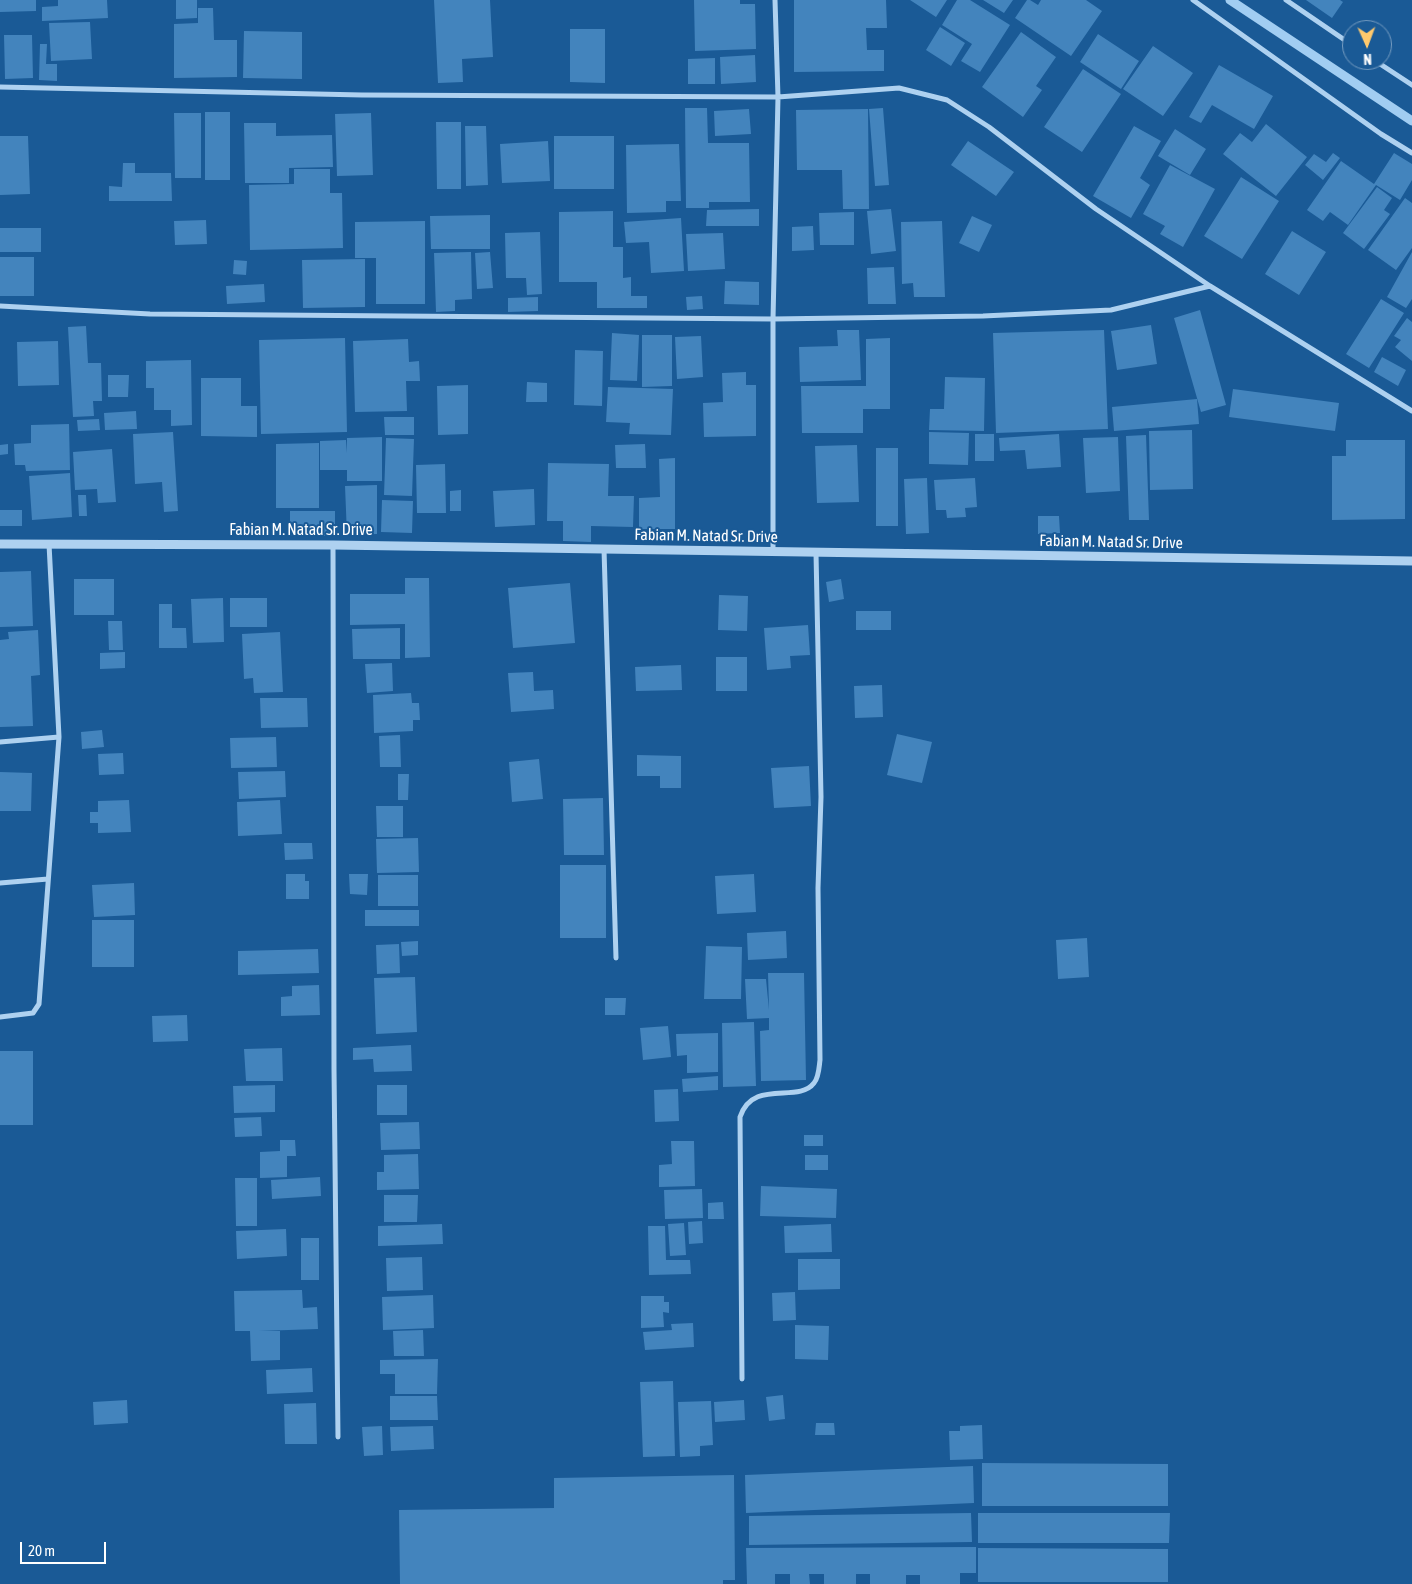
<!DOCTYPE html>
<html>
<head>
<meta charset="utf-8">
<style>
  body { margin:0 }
  #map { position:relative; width:1412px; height:1584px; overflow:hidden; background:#1a5a96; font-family:"Asap Condensed",sans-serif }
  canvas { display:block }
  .north { position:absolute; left:1342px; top:20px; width:50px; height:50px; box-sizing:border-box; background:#1a5a96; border:1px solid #769cc0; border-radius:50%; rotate:178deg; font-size:14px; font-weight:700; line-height:20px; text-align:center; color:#fff }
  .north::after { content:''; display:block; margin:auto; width:18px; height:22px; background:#ffc96d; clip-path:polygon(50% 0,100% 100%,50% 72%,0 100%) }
  .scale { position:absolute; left:20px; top:1542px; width:86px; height:22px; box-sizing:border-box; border:2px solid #fff; border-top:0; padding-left:6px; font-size:15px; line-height:18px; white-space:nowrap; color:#fff; -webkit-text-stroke:4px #1a5a96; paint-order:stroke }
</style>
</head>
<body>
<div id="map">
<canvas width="1412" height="1584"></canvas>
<div class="north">N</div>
<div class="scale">20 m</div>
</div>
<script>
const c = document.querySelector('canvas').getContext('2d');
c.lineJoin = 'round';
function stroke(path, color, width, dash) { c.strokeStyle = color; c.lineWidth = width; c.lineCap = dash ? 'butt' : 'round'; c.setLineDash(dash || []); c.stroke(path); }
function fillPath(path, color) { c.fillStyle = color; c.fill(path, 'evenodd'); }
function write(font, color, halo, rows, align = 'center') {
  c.font = font + ' "Asap Condensed",sans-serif'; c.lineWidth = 4; c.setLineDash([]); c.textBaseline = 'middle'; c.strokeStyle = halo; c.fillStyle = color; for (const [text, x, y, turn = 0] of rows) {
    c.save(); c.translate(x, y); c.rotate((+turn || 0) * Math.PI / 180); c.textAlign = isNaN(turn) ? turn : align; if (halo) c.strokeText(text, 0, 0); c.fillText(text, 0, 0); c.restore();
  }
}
const stream = new Path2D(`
  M1230,0L1412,121`);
const building = new Path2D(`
  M0,0H36V11L0,12Z
  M58,0H107L108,18L42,21V7L58,6Z
  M176,0H197V18L176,19Z
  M434,0H490L493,57L462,59L463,82L438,83Z
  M694,0H740V4H755L756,49L695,51Z
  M794,0H886L887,28H866L867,50H884V71L794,72Z
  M910,0H947L936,17Z
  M957,0H970L1010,25L980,72L961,61L972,44L942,25Z
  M983,0H1013L1004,13Z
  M1027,0H1030L1038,5L1041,0H1086L1102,11L1071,56L1015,18Z
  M1306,0H1340L1343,2L1332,18Z
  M198,8H213L214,40H237V77L174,78V24L198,23Z
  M90,22L92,59L51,61L49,23Z
  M940,27L965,43L951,66L926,50Z
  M570,29H605V83L570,82Z
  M244,31L302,32V79L243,78Z
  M1021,32L1056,57L1036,86L1042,90L1023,117L982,87Z
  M1098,34L1139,61L1121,89L1080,62Z
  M4,35H32L33,78L5,79Z
  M40,44H47L46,64H57V81L39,80Z
  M1153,46L1193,73L1163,116L1123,89Z
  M755,55L756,82L721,84L720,57Z
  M715,58V84H688V59Z
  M1219,65L1273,96L1254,129L1212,105L1201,123L1189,117Z
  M1083,69L1121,94L1082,152L1044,127Z
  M685,108H707L708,143H749L750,202H709V208H686Z
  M883,108L889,185L875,186L869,109Z
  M749,109L751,134L715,136L714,111Z
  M868,109L869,209H843L842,170H797L796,110Z
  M205,112H230V180H205Z
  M174,113H201V178H175Z
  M371,113L373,175L337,176L335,114Z
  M436,122H461V189H437Z
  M244,123H276V136L332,135L333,167L289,168V183H245Z
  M1266,124L1307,157L1276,196L1223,154L1240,133L1252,142Z
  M465,126H486L488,185L466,186Z
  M1134,126L1161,141L1140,178L1150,185L1131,218L1093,196Z
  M1175,129L1206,149L1190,175L1158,156Z
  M0,136H28L30,194L0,195Z
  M554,136H614V189H554Z
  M548,141L550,181L502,183L500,144Z
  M968,141L1014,172L996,196L951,165Z
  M679,144L681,201H666V212L627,213L626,145Z
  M1333,153L1340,158L1323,180L1305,165L1314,154L1326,162Z
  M1394,153L1412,164V180L1400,200L1376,185L1348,225L1330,212L1323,221L1307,210L1341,161L1374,184Z
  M123,163H135V173H171L172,201H109V186L122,187Z
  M1170,165L1215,189L1183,247L1160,234L1165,226L1143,214Z
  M294,169H330V193H342L343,248L250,250L249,185L294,184Z
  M1241,177L1279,201L1242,259L1204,236Z
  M1377,187L1392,198L1384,210L1390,214L1364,249L1343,233Z
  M1405,198L1412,203V248L1396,270L1368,250Z
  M759,209V226H706L707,210Z
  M891,209L896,251L871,254L867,211Z
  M613,211V247H623V278L631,277V296H647V308H597V282H559V212Z
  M854,212V245H820L819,213Z
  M490,215V249H431L430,216Z
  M972,216L992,225L979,252L959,243Z
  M681,218L684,271L651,273L649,242L626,243L624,222Z
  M206,220L207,244L175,245L174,221Z
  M425,221V304H376V258H355V222Z
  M942,221L945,297H914L913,283L902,284L901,222Z
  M813,226L814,250L792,251V227Z
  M0,228H41V252H0Z
  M1292,231L1326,252L1299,295L1265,274Z
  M540,232L542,294L527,295L526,278H506L505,233Z
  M723,233L725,269L688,271L686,234Z
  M471,252L472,299L455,300V311L436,312L434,253Z
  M490,252L493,288L477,289L475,253Z
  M1412,252V299L1406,308L1387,297Z
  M0,257H34V296H0Z
  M365,259V307L303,308L302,260Z
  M234,260L247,261L246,275L233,274Z
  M894,267L896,304H868L867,268Z
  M725,281L759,282V305L724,304Z
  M264,284L265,302L227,304L226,286Z
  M702,296L703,309L687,310L686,297Z
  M538,297V311L508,312V298Z
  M1381,299L1404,313L1369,368L1346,354Z
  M1200,310L1226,405L1201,412L1174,318Z
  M1407,318L1412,322V361L1395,347L1401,340L1394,336Z
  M1151,325L1157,364L1117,370L1111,331Z
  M86,326L88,363H101L102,401H93L94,416L73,417L68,327Z
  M837,330H859L861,380L800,382L799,347L838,346Z
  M1104,330L1108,429L996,433L993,333Z
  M612,333L639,335L637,381L610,380Z
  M642,335H672V386L642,387Z
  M701,336L703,377L677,379L675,337Z
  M345,338L347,432L261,434L259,340Z
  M890,338V409H863V433H802L801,386H866V339Z
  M408,339L409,362L419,361L420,381H406L407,411L355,412L353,341Z
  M58,341L59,385L18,386L17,342Z
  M575,350L603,351L602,406L574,405Z
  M1382,357L1406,370L1398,386L1374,372Z
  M191,360L192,425L171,426V410H154V388H146V361Z
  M746,372V385H756V436L704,437L703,403L723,402L722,373Z
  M108,375H129L128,397H108Z
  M945,377L985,378L984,431L929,430L930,409H944Z
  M201,378H241V406H257V437L201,436Z
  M527,382L547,383V402H526Z
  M468,385V434L438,435L437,386Z
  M608,387L673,389L671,435L629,434L630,423L606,422Z
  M1233,389L1339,403L1335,431L1229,417Z
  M1197,399L1199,424L1114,431L1112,407Z
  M136,411L137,429L105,430L104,413Z
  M384,417H414V435H385Z
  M99,419L100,430L78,431L77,420Z
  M69,424L70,470L26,471L25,465H15L14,444L31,443V425Z
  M1192,430L1193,489L1150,490L1149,431Z
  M173,432L178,511L164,512L162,482L135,484L133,434Z
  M929,432L969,433L968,465L929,464Z
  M975,434H994V461H975Z
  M1059,434L1061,467L1027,469L1025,450L1000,451L999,438Z
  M1146,435L1149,520H1129L1126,436Z
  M382,437V481H347V470H320V441L346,440L347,453V438Z
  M1118,437L1120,491L1086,493L1083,438Z
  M386,438L414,439L412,496L384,495Z
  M1346,440H1405V519L1332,520V456H1346Z
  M319,443V508H276V444Z
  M8,444V454L0,455V445Z
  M645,444L646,468H616L615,445Z
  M857,445L859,502L817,503L815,446Z
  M876,448H898V526H876Z
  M112,449L116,502L98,503L97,489L75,490L73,452Z
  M675,458V529H639V498L660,497L659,459Z
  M548,463L609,464L608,496H634L633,527L591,526V542L563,541V521H547Z
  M445,464L446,513H417L416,465Z
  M70,473L72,517L32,520L29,476Z
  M927,478L929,533L906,534L904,479Z
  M975,478L977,507L965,508L966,517L947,518L946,510H936L934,480Z
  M377,485V534L347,535L345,486Z
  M534,489L535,525L495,527L493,491Z
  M461,490V511H450V491Z
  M78,495H86L87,516H79Z
  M382,500L413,501L412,533L381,532Z
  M0,510H22V526H0Z
  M290,511H335V536H290Z
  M1038,516H1059L1060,533L1038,534Z
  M31,571L33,626L0,627V572Z
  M405,578H429L430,657L405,658V624L350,625V594H405Z
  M74,579H114V615H74Z
  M841,579L844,599L829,602L826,582Z
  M570,583L575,643L513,648L508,588Z
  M719,595L748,596L747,631L718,630Z
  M223,598L224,642L193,643L191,599Z
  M230,598H267V627H230Z
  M159,604H172V628H186L187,648H159Z
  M856,611H891V630H856Z
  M108,621H122L123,650H109Z
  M808,625L810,655L790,656L791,668L767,670L764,628Z
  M400,628V659H353L352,629Z
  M38,630L40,675L31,676L33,726L0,727V640L9,639L8,632Z
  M280,632L283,692L254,693L253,678L244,679L242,634Z
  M125,652V668L100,669V653Z
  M716,657H747V691H716Z
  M392,663L393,691L367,693L365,664Z
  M681,665L682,690L636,691L635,667Z
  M533,672L534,691L553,690L554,709L511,712L508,673Z
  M882,685L883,717L855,718L854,686Z
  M411,693L412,703H419L420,720H413V731L374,733L373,695Z
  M260,698H307L308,727L261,728Z
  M102,730L104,747L82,749L81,732Z
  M897,734L932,742L922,783L887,775Z
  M400,735L401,767H380L379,736Z
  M276,737L277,767L231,768L230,738Z
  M123,753L124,774L99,775L98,754Z
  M637,755L681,756V788H660V776H637Z
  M539,759L543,799L512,802L509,762Z
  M809,766L811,806L774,808L771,768Z
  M285,771L286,797L239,799L238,772Z
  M0,772L32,773L31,811H0Z
  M398,774H409L408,800H398Z
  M603,798L604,855H564L563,799Z
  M129,800L131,832L98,833V823H90V812H98V801Z
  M280,800L282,834L238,836L237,802Z
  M376,806H403V837H377Z
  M418,838L419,872L377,873L376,839Z
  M284,843H312L313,859L285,860Z
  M560,865H606V938H560Z
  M286,874H305V881H309V899H286Z
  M349,874H368L367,895L350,894Z
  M754,874L756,912L717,914L715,876Z
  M378,875H418V906H378Z
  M134,883L135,915L94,917L92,885Z
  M365,910H419V926H365Z
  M92,920H134V967H92Z
  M786,931L787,958L748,960L747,933Z
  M1087,938L1089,977L1058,979L1056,940Z
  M418,941V955L402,956L401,942Z
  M399,944L400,973L377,974L376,945Z
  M706,946L742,947L741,999H704Z
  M318,949L319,973L238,975V951Z
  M768,973H804L806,1080L761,1081L760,1031L769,1030V1018L747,1019L745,979H766L769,1010Z
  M415,977L417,1032L376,1034L374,978Z
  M319,985L320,1015L281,1016V997L292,996V986Z
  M605,998H626L625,1015H605Z
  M187,1015L188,1041L153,1042L152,1016Z
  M754,1022L756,1086L723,1087L722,1023Z
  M668,1026L671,1057L643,1060L640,1028Z
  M718,1033V1072L687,1073V1055L677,1056L676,1034Z
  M411,1045L412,1071L374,1072L373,1059L353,1060V1048Z
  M282,1048L283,1081H246L244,1049Z
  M0,1051H33V1125H0Z
  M718,1076V1090L683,1092L682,1079Z
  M275,1085V1112L234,1113L233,1086Z
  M377,1085H407V1115H377Z
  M678,1089L679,1121L655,1122L654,1090Z
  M261,1117L262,1136L235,1137L234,1118Z
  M419,1122L420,1149L381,1150L380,1123Z
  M804,1135H823V1146H804Z
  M280,1140H295L296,1156H287V1177L260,1178V1152L280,1151Z
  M671,1141H694L695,1186L659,1187V1165L672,1164Z
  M418,1154L419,1189L377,1190V1172H384V1155Z
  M805,1155H828V1170H805Z
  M320,1177L321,1196L272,1199L271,1180Z
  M235,1178H257V1226H236Z
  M761,1186L837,1189L836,1218L760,1216Z
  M702,1189L703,1218L665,1219L664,1190Z
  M384,1195H418L417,1222H384Z
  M723,1202L724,1219H708V1203Z
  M702,1221L703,1243L689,1244L688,1222Z
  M684,1223L686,1255L670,1256L668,1224Z
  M442,1224L443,1244L378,1246V1226Z
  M831,1224L832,1252L785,1253L784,1226Z
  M648,1226H665L666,1260H690L691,1274L649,1275Z
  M286,1229L287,1256L237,1259L236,1231Z
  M301,1238H319V1280H301Z
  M422,1257L423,1290L387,1291L386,1258Z
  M798,1259H840V1289L798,1290Z
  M302,1290L303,1308L317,1307L318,1329L259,1331H280V1360L251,1361L250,1331H235L234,1291Z
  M795,1292L796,1320L773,1321L772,1293Z
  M433,1295L434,1328L383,1330L382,1297Z
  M641,1296H664V1302H669V1313L663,1312L664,1327L641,1328Z
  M693,1323L694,1347L645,1350L643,1332L672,1330L671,1324Z
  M795,1325L829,1326L828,1360L795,1359Z
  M423,1330L424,1356H394L393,1331Z
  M438,1359L437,1394H395V1374H380V1360Z
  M312,1368L313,1392L267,1394L266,1370Z
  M673,1381L675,1456L643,1457L640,1382Z
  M783,1395L785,1419L769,1421L766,1397Z
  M390,1396H437L438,1420H390Z
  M127,1400L128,1423L94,1425L93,1402Z
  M744,1400L745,1420L715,1422L714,1402Z
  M711,1401L713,1445L700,1446V1456L680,1457L678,1402Z
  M316,1403L317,1444H285L284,1404Z
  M816,1423H834L835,1435H815Z
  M982,1425L983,1459L950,1460L949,1431H960V1426Z
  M382,1426L383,1455L364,1456L362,1427Z
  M433,1426L434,1449L391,1451L390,1427Z
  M982,1463L1168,1464V1506H982Z
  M973,1466L974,1503L746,1513L745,1475Z
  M734,1475L735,1580H723V1584H400L399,1510L554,1508V1478Z
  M971,1513L972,1542L749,1545V1516Z
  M978,1513H1170L1169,1543H978Z
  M976,1547V1573H960V1584H920V1575H906V1584H870V1574H856V1584H824V1574H809L810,1584H790V1574H775V1584H747L746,1548Z
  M978,1548L1168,1549V1582H978Z`);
const minor = new Path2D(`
  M1193,0L1381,134L1412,153
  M1286,0L1352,45
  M1374,60L1412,85
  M0,87L362,95L778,97L899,88L947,100L989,127L1096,209L1210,286L1412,411
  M0,306L150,314L773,319L983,316L1111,310L1210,286
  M333,545L334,1069L338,1437
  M604,549L616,958
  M773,552V319L778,97L775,0
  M0,742L59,737
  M0,883L48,879
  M0,1017L33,1013L39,1004L59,737L49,544
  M742,1379L740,1117C753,1078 798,1104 814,1083C819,1077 819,1067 820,1060L818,888L821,797L816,553`);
const tertiary = new Path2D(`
  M0,544L333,545L1412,561`);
const streetNames = [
  ["Fabian M. Natad Sr. Drive",301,530],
  ["Fabian M. Natad Sr. Drive",706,536,1],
  ["Fabian M. Natad Sr. Drive",1111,542,1]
];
stroke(stream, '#a1cdf2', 9);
fillPath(building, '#4384bd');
stroke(minor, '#aed1f0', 5);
stroke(tertiary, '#aed1f0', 9);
write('16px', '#fff', '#1a5a96', streetNames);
</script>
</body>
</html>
